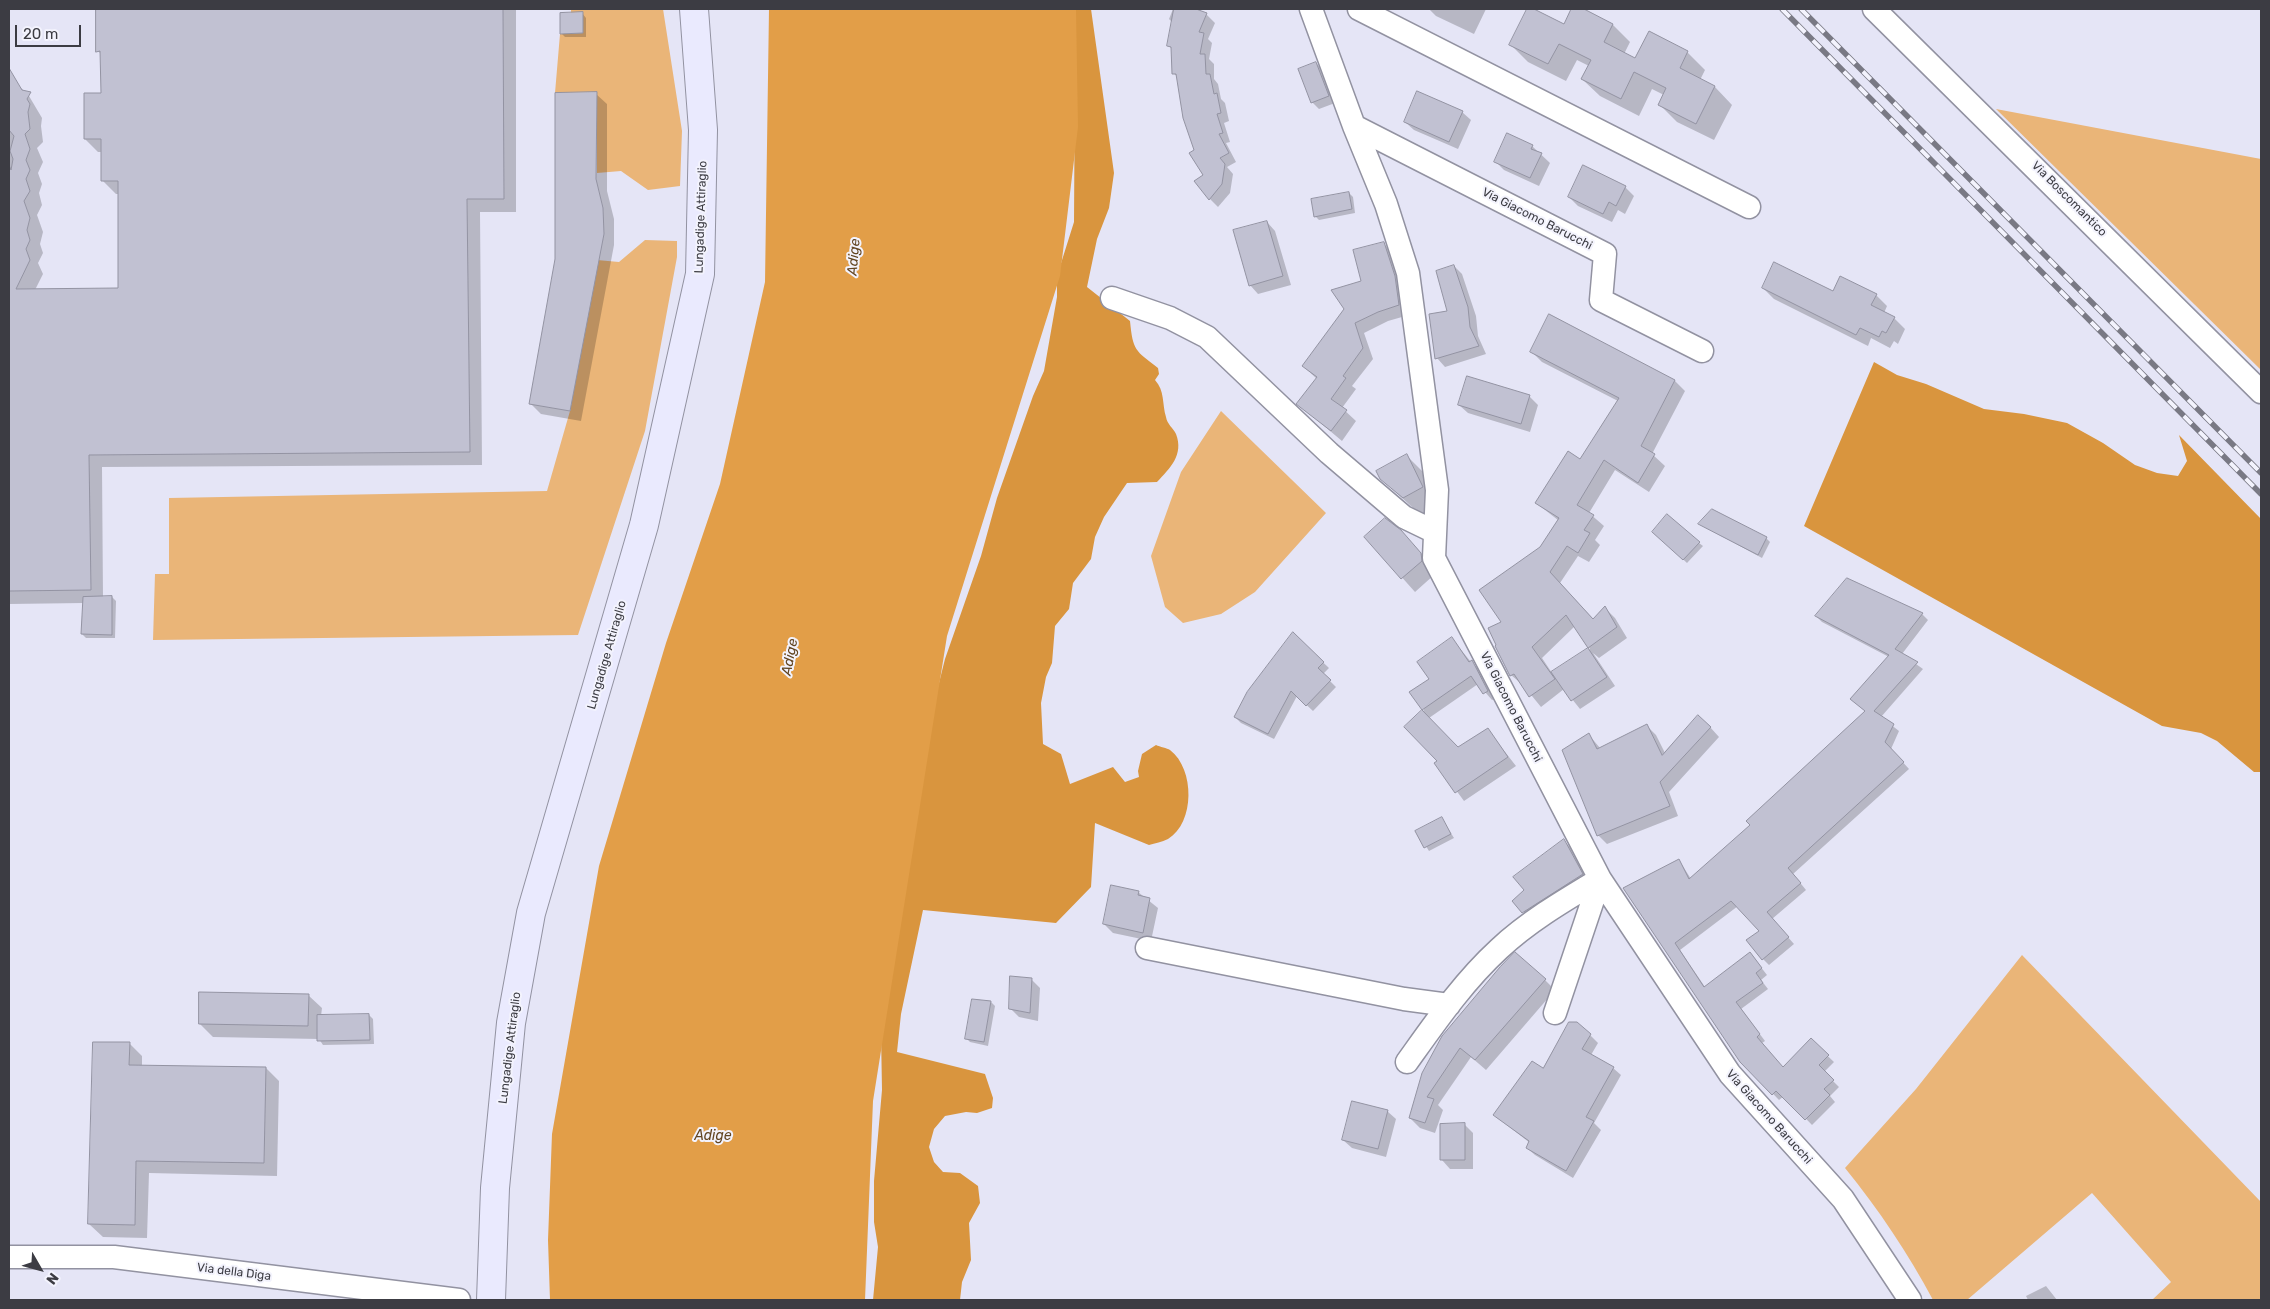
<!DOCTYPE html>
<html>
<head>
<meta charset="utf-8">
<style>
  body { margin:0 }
  #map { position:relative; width:2270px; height:1309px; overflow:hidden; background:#e5e5f6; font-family:Rubik,sans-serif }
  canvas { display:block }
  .frame { position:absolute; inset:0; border:10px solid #3c3c43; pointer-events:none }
  .north { position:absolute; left:15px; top:1244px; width:50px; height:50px; -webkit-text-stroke:4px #f3f3fd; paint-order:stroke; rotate:128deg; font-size:14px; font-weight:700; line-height:20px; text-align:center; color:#3c3c43 }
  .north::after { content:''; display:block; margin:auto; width:18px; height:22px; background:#3c3c43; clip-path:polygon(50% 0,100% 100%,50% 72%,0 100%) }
  .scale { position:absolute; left:15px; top:25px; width:66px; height:22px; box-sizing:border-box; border:2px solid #3c3c43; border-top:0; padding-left:6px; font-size:15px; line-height:18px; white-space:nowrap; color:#3c3c43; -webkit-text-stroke:4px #f3f3fd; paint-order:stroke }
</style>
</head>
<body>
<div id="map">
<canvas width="2270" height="1309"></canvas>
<div class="frame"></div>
<div class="north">N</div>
<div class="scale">20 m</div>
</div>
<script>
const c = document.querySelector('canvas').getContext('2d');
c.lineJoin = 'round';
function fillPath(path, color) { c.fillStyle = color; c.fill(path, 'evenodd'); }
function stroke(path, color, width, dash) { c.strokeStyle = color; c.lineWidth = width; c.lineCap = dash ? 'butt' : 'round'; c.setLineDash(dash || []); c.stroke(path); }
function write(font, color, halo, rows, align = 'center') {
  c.font = font + ' Rubik,sans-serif'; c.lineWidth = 4; c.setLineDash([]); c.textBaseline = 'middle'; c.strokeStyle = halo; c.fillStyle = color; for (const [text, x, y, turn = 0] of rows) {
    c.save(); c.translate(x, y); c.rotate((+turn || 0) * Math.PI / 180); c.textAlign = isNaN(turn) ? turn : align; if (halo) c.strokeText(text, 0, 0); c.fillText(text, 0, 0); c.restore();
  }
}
const green = new Path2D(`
  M571,9H663L682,131L680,186L648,190L621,171L597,173V92L555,93L560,34L583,33V12L571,13Z
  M1996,109L2261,159V370Z
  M645,240L677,241V257L645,431L578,635L153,640L155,574H169V498L547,491L570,411L597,260L619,262Z
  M1221,411L1326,513L1255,592L1221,614L1183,623L1165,607L1151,556L1181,472Z
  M2022,955L2261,1202V1300H2152L2171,1282L2092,1193L1967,1300H1933C1908,1253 1879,1210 1845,1168L1916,1089Z`);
const forest = new Path2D(`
  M1061,9H1091L1114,173L1109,208L1097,239L1087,287L1130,321C1133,351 1135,350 1158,368L1159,374L1155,380C1165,391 1162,404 1166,417C1167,424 1173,428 1176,434C1184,455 1170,468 1157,482L1127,483L1104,517L1095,537L1091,559L1073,583L1069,609L1055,626L1052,663L1046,677L1041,703L1043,744L1061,754L1070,784L1113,767L1125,782L1139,777L1138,771L1142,754L1156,745C1160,747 1167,748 1170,750C1195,769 1195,823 1168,839C1162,842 1155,843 1149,845L1095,823L1091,887L1056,923L923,910L901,1014L897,1052L985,1074L993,1098L992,1108L977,1113L966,1112L945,1116L934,1129L929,1147L934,1162L943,1172L960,1173L978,1186L980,1203L969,1223L971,1260L962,1282L960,1300H873L878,1247L874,1222V1181L882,1090L881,1033L930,719L945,659L981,556L997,498L1033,396L1044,371L1057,297V276L1074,222L1075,62Z
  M1874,362L1897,375L1926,384L1984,409L2024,414L2067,423L2103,443L2135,465L2157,473L2178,476L2187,461L2179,435L2261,519V772H2254L2217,741L2201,733L2162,726L1804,526Z`);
const water = new Path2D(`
  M769,9H1076L1078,127L1060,276L947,636L873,1101L865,1300H550L548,1240L552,1134L599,866L666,643L720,484L765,282Z`);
const shadow = new Path2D(`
  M97,9H516V212H480L482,465L102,467L103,598L112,597L116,601L115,638H86L82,634L84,603L9,604V289H11L9,284V105L17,84L29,96L42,118L41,126L43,142L37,148L43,162L38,173L42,184L39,193L42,205L37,215L43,232L40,244L43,253L38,263L43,274L35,290L120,289L119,194H116L103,181L102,152H98L85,139L102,94V55L98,51Z
  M1173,9H1199L1196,10L1206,14L1215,23L1208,39L1212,43L1209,59L1214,64V79L1218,84L1221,99L1225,103L1229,121L1224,123L1230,142L1226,143L1236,162L1227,167L1233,174L1230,193L1218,207L1210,199L1195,151L1178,77L1173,73V50L1169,46L1173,23L1169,19Z
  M1429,9H1486L1474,34L1436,16Z
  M1528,9L1565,25L1573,9H1581L1613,25L1630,42L1624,54L1636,60L1649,33L1687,52L1705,70L1700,80L1715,87L1732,105L1714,140L1677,122L1659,104L1664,95L1652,89L1639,116L1600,96L1582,79L1589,66L1577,60L1566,81L1528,62L1510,44Z
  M582,13L586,18V37H565L561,33Z
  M1316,63L1323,70L1335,103L1319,109L1312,102Z
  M596,94L607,104V191L614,219V245L581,421L541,414L530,403Z
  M1462,112L1471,120L1458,149L1414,130L1405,122Z
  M1532,146L1550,163L1539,186L1504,170L1496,162Z
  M1625,187L1634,196L1625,214L1618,210L1612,222L1578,206L1569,197Z
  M1349,193L1353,197L1355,213L1319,220L1315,216Z
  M1267,222L1275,231L1291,285L1258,294L1250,285Z
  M1384,244L1394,254L1409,315L1388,321L1364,333L1373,359L1352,386L1356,389L1342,408L1356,421L1342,441L1298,404L1317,379L1303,366L1346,309Z
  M1454,266L1462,274L1476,316L1478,336L1486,354L1445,367L1437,358L1448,312Z
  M1763,288L1876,295L1887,306L1884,313L1894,318L1905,329L1898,344L1894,341L1890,348L1871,338L1868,346L1774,299Z
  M1550,316L1675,381L1685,391L1652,454L1665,466L1649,492L1615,470L1589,513L1604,526L1595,540L1600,545L1589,562L1578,556L1560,583L1594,620L1605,608L1615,618L1627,638L1599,658L1593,653L1615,686L1580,709L1564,689L1541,707L1523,685L1511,675L1503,623L1541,548L1558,520L1536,503L1580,460L1618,401L1542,362L1531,351ZM1575,626L1590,649L1552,673L1542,658Z
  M1529,396L1538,405L1530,432L1468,413L1459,405Z
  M1407,456L1424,473L1440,505L1421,515L1381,479Z
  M1699,524L1766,538L1770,542L1762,558Z
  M1654,532L1699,543L1703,546L1687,563Z
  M1366,537L1414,545L1434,568V575L1415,592Z
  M1922,614L1928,620L1902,654L1923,669L1881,717L1899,731L1891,749L1909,769L1793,874L1806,890L1772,919L1794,944L1769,965L1763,959L1761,931L1738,906L1680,950L1705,987L1750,953L1767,975L1761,980L1768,989L1741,1009L1765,1041L1762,1043L1784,1069L1811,1040L1834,1062L1824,1072L1839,1087L1830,1096L1835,1102L1812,1125L1784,1096L1779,1100L1741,1061L1624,888L1679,860L1691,879L1752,825L1866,712L1858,705L1889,657L1822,622L1816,616Z
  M1293,634L1329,668L1323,674L1336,687L1313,711L1297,696L1274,739L1241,723L1235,717Z
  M1452,639L1471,662L1479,669L1495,699L1492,700L1478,684L1429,718L1458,748L1487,729L1516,766L1464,801L1436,763L1439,761L1406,727L1424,710L1411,692L1430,679Z
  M1647,726L1656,735L1665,753L1710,727L1719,737L1669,792L1678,816L1607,844L1598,835L1589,735L1600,748Z
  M1442,819L1454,838L1429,851L1417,832Z
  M1564,841L1572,849L1590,883L1532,921L1514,901L1526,890Z
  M1138,892L1158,908L1151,941L1113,933L1104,924Z
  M1500,968L1545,980L1555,990L1486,1070L1471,1057L1438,1105L1443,1110L1435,1133L1420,1128L1410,1118Z
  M1031,979L1040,988L1038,1021L1019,1017L1010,1008Z
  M308,995L322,1008L321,1016L369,1015L373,1019L374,1044L323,1045L319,1039L213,1037L200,1024Z
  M991,1002L995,1006L988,1046L970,1042L966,1038Z
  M1590,1035L1598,1043L1591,1055L1613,1068L1621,1075L1594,1123L1601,1130L1573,1178L1535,1155L1527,1148L1530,1143L1494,1115L1543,1070Z
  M129,1043L142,1056V1066L266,1068L279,1081L277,1176L149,1173L147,1238L103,1237L89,1224Z
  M1387,1111L1396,1119L1386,1157L1352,1148L1343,1140Z
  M1465,1125L1473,1133V1169H1450L1442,1160Z
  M2046,1286L2057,1300H2028L2026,1296Z`);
const building = new Path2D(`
  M96,9H503L504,199H467L470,452L89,455L91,590L9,591V165L11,170L13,159L10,151L14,136L9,130V68L22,90L31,92L27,99L30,104L28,112L30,129L25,134L30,149L26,160L30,170L26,179L30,191L24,201L30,218L27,230L30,240L26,249L30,260L16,289L118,288V181H101V139H84V93H101L100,51L96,52Z
  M1174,9H1196L1207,13L1199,32L1204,33L1200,54H1205L1206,74H1210L1214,94L1217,93L1221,113L1217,114L1223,133L1219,134L1229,153L1220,158L1225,164L1222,184L1209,200L1194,181L1203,175L1189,153L1194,150L1183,118L1176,74H1172L1171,47L1167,46Z
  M1527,9H1534L1564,24L1571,9H1584L1613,24L1604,42L1635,58L1649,31L1688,51L1680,68L1715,86L1696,124L1658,105L1666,88L1634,72L1621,99L1581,79L1591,60L1559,44L1548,64L1509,45Z
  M583,12V33L560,34V13Z
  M1316,62L1329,96L1311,103L1298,69Z
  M1417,91L1463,111L1449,142L1404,122Z
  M597,92L596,179L603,208L604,234L570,411L529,404L555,259V93Z
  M1507,133L1533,145L1531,149L1542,153L1530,178L1494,162Z
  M1583,165L1626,186L1616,206L1609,202L1603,214L1568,197Z
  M1349,192L1352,209L1314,217L1311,199Z
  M1267,221L1283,276L1249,286L1233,230Z
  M1384,242L1395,276L1399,305L1378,312L1355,323L1363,348L1343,376L1346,378L1331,399L1347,410L1331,431L1296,404L1317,377L1302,366L1344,309L1331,290L1361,281L1353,250Z
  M1774,262L1833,291L1840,276L1877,294L1871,305L1895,317L1886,333L1882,331L1879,337L1860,328L1856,335L1762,288Z
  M1454,265L1468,307L1470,327L1479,346L1435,359L1429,314L1447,311L1436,271Z
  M1549,314L1675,380L1641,446L1655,454L1638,483L1604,460L1577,505L1594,515L1584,530L1590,533L1578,553L1567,546L1550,572L1593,619L1605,606L1617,627L1588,648L1566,615L1532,647L1555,679L1529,697L1514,674L1510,676L1495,646L1496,645L1488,628L1501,622L1479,590L1540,547L1559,518L1535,503L1568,451L1580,459L1619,398L1530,352Z
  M1467,376L1530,395L1521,424L1458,405Z
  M1407,454L1423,487L1403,498L1380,479L1376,471Z
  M1712,509L1767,537L1758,555L1698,524Z
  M1667,514L1700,542L1683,560L1652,532Z
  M1385,518L1401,530L1421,553L1422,561L1401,579L1364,537Z
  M1847,578L1923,613L1895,649L1918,662L1874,711L1894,724L1885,742L1904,762L1788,868L1801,883L1767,912L1789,937L1762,960L1746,940L1759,931L1731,901L1675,943L1704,987L1750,952L1762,968L1756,973L1763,983L1736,1002L1760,1034L1757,1037L1783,1067L1811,1038L1829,1055L1819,1065L1834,1080L1824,1089L1830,1095L1805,1120L1776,1091L1772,1095L1740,1062L1623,888L1679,859L1689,879L1750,825L1746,821L1865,711L1850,699L1889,655L1815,616Z
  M112,596V635L81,634L83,597Z
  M1293,632L1324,662L1318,668L1331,680L1306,706L1291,691L1268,734L1234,717L1247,692Z
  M1452,637L1469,662L1472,660L1488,691L1483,694L1471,676L1422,710L1409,692L1429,679L1417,662Z
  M1588,648L1607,677L1571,701L1551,672Z
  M1422,710L1458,747L1488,728L1508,757L1455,793L1434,763L1437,761L1404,727Z
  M1698,715L1711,727L1660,782L1670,806L1597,836L1562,750L1589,733L1597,749L1647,724L1662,755Z
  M1442,817L1451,834L1424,848L1415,831Z
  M1564,839L1583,874L1522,913L1512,901L1524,890L1513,877Z
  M1111,885L1139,891L1138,895L1150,898L1143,933L1103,924Z
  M1515,952L1546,979L1475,1060L1460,1048L1427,1097L1434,1099L1425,1123L1409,1118L1422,1073L1442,1036L1500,967Z
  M1010,976L1032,978L1030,1013L1009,1009Z
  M199,992L309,994L308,1026L199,1024Z
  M972,999L991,1001L984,1042L965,1039Z
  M369,1014L370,1040L317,1041V1015Z
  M1569,1022H1577L1591,1034L1582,1049L1614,1067L1586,1117L1594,1121L1566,1171L1526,1148L1529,1141L1493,1115L1532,1061L1543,1068Z
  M93,1042H130L129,1065L266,1067L264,1163L136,1161L135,1225L88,1224Z
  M1352,1101L1388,1110L1378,1149L1342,1140Z
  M1465,1123V1160H1440V1124Z`);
const street = new Path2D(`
  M1311,9L1354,126L1386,204L1408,273L1437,490L1434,558L1600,879L1730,1074L1843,1199L1910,1300
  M1359,9L1749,207
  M1874,9L2261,392
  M1354,126L1605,254L1601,300L1702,351
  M1112,298L1170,318L1207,337L1329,453L1404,517L1435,532
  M1147,948L1404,999L1449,1005
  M1555,1013L1600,879
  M1407,1062C1435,1023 1463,982 1499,949C1529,921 1565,900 1600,879
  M9,1257H114L459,1300`);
const secondary = new Path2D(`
  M491,1300L495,1188L511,1023L531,913L644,525L700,274L703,130L694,9`);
const rail = new Path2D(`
  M1782,9L2261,494
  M1801,9L2261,473`);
const streetNames = [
  ["Via Boscomantico",2069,199,45],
  ["Lungadige Attiraglio",701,217,-88],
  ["Via Giacomo Barucchi",1537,219,27],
  ["Lungadige Attiraglio",607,655,-74],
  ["Via Giacomo Barucchi",1511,707,63],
  ["Lungadige Attiraglio",510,1048,-83],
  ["Via Giacomo Barucchi",1769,1117,48],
  ["Via della Diga",234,1272,7]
];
const waterNames = [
  ["Adige",854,257,-85],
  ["Adige",790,657,-79],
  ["Adige",713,1136]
];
fillPath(green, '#eab578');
fillPath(forest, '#d9953e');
fillPath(water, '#e29e48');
fillPath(shadow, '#0003');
fillPath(building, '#c1c1d2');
stroke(building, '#9393a2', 1);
stroke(street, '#9292a1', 25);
stroke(secondary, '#9292a1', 30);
stroke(street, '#fff', 22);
stroke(secondary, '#eaeafe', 28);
stroke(rail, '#797984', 5.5);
stroke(rail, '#f3f3fd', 4, [11]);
write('12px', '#3c3c43', '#f3f3fd', streetNames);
write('italic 14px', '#624522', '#f3f3fd', waterNames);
</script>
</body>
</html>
